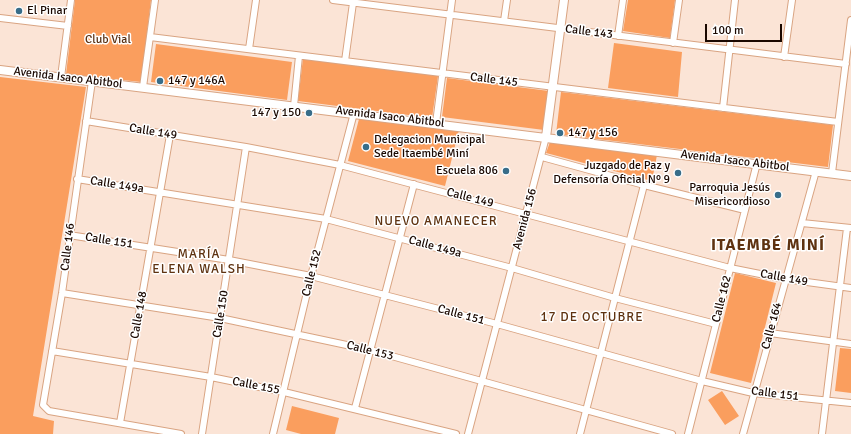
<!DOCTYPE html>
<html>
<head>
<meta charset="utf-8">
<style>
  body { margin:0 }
  #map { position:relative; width:851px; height:434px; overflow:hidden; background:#fbe4d6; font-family:Signika,sans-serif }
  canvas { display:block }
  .scale { position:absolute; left:705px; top:24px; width:77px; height:18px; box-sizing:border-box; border:2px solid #1a0800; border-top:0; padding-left:5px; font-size:12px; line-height:14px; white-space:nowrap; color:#1a0800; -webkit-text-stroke:3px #fff; paint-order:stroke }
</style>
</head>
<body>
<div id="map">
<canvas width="851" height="434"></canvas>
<div class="scale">100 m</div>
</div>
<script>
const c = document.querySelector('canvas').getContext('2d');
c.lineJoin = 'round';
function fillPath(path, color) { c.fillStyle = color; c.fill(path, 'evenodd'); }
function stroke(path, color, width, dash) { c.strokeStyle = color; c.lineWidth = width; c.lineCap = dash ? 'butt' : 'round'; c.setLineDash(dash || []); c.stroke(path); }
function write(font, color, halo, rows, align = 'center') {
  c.font = font + ' Signika,sans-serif'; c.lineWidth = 3; c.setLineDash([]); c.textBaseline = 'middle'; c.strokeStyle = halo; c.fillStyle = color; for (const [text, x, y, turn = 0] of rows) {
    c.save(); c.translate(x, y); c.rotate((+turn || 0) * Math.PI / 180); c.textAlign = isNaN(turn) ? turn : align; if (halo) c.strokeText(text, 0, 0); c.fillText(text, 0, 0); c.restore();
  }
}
const green = new Path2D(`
  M75,0H151L141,82L66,74Z
  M628,0H675L670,38L623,31Z
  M614,43L682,52L678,97L608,88Z
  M156,44L292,62L287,100L151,82Z
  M303,58L438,76L432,118L298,101Z
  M0,77L86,87L33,416L54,421L53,434H0Z
  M447,78L549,91L544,130L442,117Z
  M561,92L833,125L828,167L556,134Z
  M359,119L459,130L445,186L348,161Z
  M550,142L657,155L652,181L546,153Z
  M735,273L776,283L751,383L710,373Z
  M840,348L851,349V393L835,391Z
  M722,391L739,416L725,425L708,400Z
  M292,406L339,418L335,434H301L286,430Z`);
const minor = new Path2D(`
  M333,0L846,64
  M0,18L68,26
  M504,21L507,0
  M618,36L623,0
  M150,37L838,122
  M673,43L679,0
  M249,49L256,0
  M784,57L792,0
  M345,61L353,3
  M61,77L71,0
  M92,81L62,293L43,405L49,411L181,434
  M143,87L155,0
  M294,106L299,56
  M723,108L735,0
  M86,121L246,147L340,165L730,268L785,279L851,288
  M436,123L452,0
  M542,157L644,185L745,210
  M832,173L851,20
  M77,179L326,219L512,268L615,298L716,324
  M802,223L851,228
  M69,235L229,260L311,276L497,324L702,381L753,393L851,403
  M62,293L220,318L370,350L672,434
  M770,333L851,344
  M52,351L211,377L284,392L456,434
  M355,408L414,184
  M120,423L170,135
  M202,434L246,147
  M273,434L311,276L354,113
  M468,434L546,137
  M580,434L644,185
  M688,434L757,163
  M743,434L816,171
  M822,434L847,228`);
const major = new Path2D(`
  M0,70L851,176
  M546,137L564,0`);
const markers = [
  [19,11,4,"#386d89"],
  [160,81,4,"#386d89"],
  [309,113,4,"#386d89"],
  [560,133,4,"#386d89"],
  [366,147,4,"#386d89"],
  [506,171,4,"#386d89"],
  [678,173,4,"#386d89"],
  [778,195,4,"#386d89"]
];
const poiNames = [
  ["El Pinar",27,11],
  ["147 y 146A",168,81],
  ["147 y 150",301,113,"right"],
  ["147 y 156",568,133],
  ["Delegacion Municipal",374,140],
  ["Sede Itaembé Miní",374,154],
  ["Juzgado de Paz y",670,166,"right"],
  ["Defensoría Oficial Nº 9",670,180,"right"],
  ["Escuela 806",498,171,"right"],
  ["Parroquia Jesús",770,188,"right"],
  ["Misericordioso",770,202,"right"]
];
const streetNames = [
  ["Calle 143",589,32,7],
  ["Avenida Isaco Abitbol",68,78,7],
  ["Calle 145",494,80,7],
  ["Avenida Isaco Abitbol",390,117,7],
  ["Calle 149",153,132,9],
  ["Avenida Isaco Abitbol",735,161,7],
  ["Calle 149a",117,185,9],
  ["Calle 149",470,198,14],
  ["Avenida 156",525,219,-75],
  ["Calle 151",109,241,9],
  ["Calle 146",68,247,-83],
  ["Calle 149a",435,247,15],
  ["Calle 152",312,273,-76],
  ["Calle 149",784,278,10],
  ["Calle 162",722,299,-76],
  ["Calle 150",221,314,-81],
  ["Calle 148",139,315,-80],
  ["Calle 151",461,315,15],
  ["Calle 164",772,326,-75],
  ["Calle 153",370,351,14],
  ["Calle 155",256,386,11],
  ["Calle 151",775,394,7]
];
const parkNames = [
  ["Club Vial",108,40]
];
const neighbourhoodNames = [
  ["NUEVO AMANECER",436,222],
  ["MARÍA",199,255],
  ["ELENA WALSH",199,270],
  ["17 DE OCTUBRE",592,318]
];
const districtNames = [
  ["ITAEMBÉ MINÍ",768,246]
];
fillPath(green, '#fa9e5e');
stroke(minor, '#d9a482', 8);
stroke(major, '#d9a482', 10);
stroke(minor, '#fff', 6);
stroke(major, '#fff', 8);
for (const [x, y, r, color] of markers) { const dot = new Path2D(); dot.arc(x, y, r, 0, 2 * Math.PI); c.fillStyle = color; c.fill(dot); stroke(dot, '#fff', 1.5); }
write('12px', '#1a0800', '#fff', poiNames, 'left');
write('12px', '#1a0800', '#fff', streetNames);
write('12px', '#572e10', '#fff', parkNames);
c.letterSpacing = '1px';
write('13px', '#5e3210', '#fff', neighbourhoodNames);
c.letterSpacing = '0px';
c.letterSpacing = '1px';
write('bold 16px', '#5e3210', '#fff', districtNames);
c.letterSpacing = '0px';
</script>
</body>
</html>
